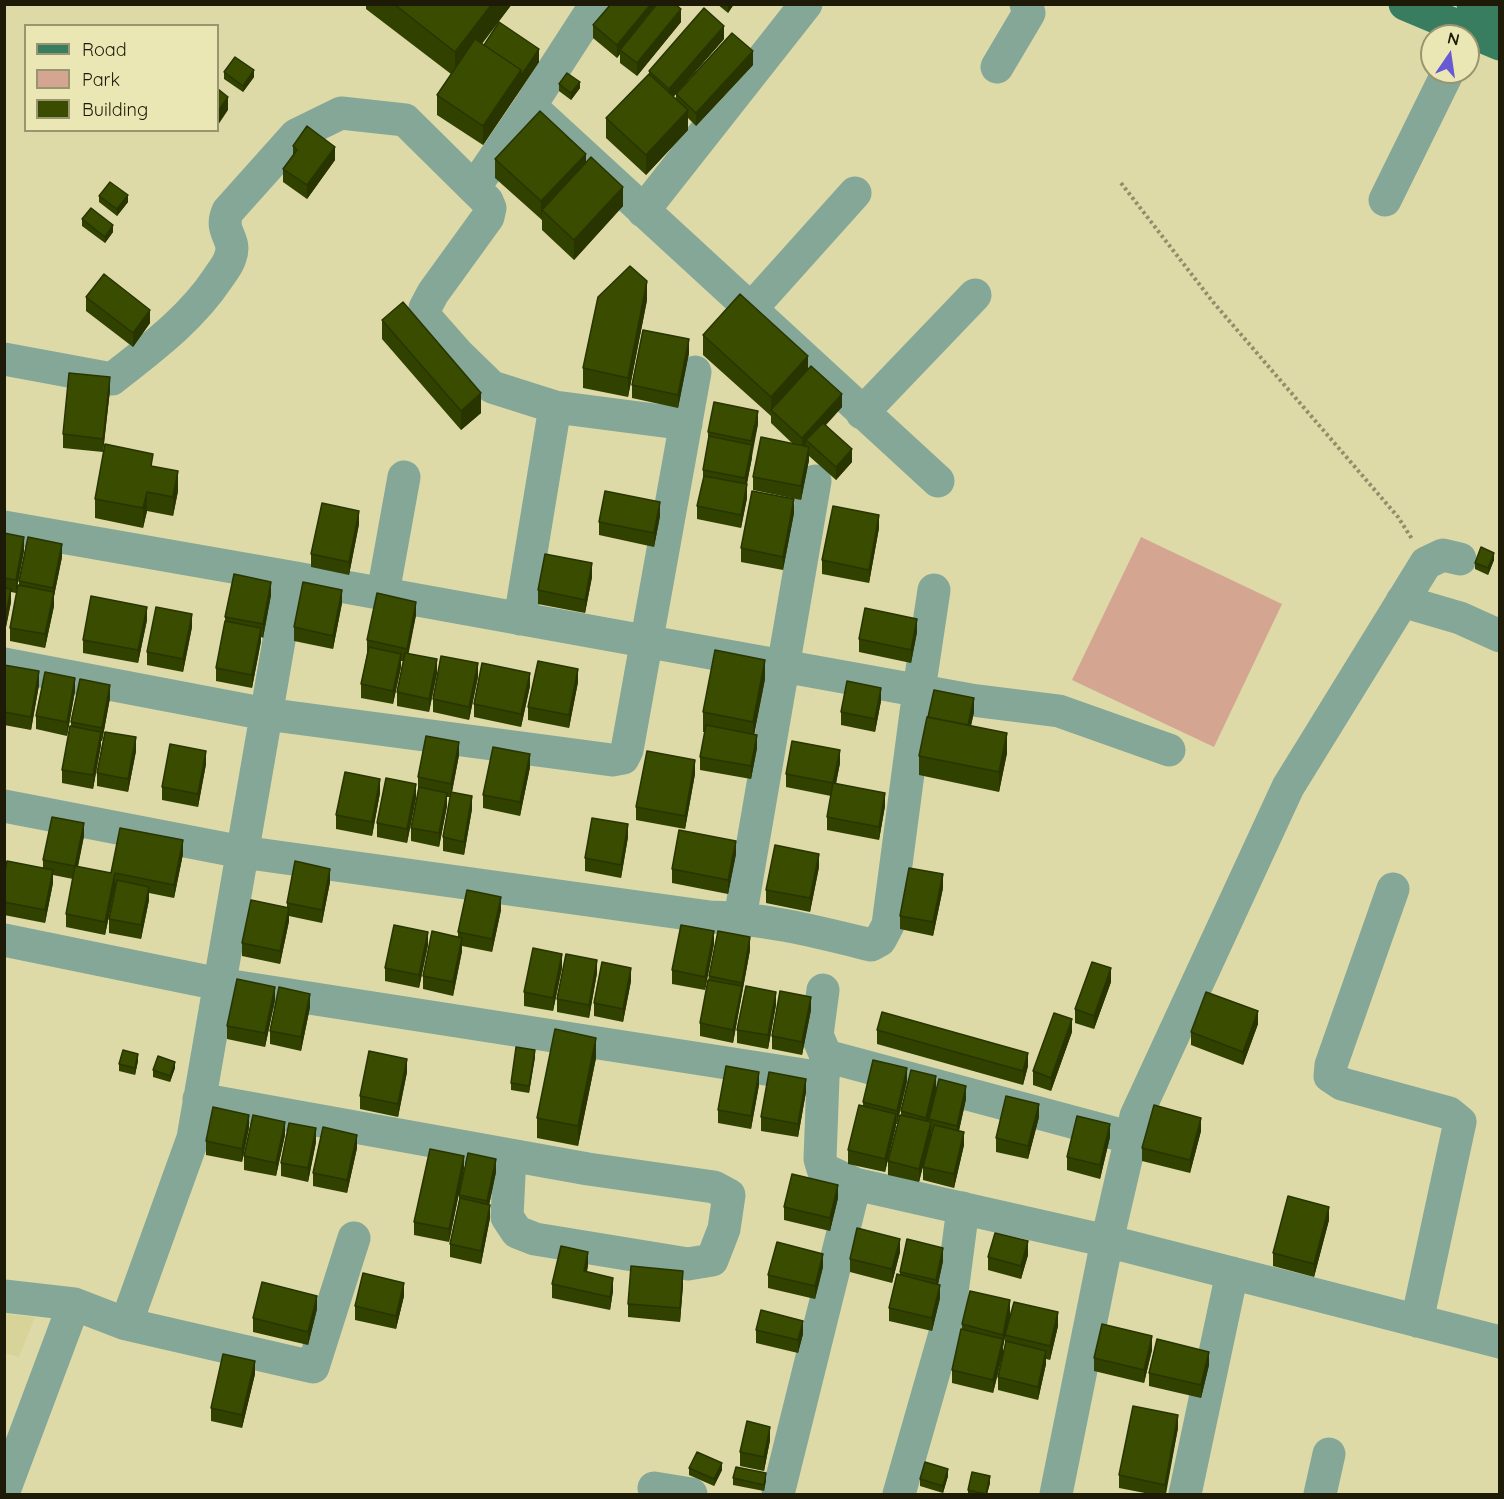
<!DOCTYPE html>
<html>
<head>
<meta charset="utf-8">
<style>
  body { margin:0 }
  #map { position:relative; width:1504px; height:1499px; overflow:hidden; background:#dddaa8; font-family:Quicksand,sans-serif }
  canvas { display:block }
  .frame { position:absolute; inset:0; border:6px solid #1d1b08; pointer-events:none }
  .legend { position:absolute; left:24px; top:24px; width:195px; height:108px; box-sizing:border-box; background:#ebe7b5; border:2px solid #999570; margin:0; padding:8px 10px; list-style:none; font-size:18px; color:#1d1b08 }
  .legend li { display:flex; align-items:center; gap:12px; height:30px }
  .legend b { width:30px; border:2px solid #999570 }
  .north { position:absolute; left:1420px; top:24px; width:60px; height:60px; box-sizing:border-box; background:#ebe7b5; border:2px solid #999570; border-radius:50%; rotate:13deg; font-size:16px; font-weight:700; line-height:24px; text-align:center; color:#1d1b08 }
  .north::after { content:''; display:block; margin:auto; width:21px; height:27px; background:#685ad3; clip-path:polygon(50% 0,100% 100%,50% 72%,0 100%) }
</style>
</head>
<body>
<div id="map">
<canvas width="1504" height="1499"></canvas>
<div class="frame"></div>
<ul class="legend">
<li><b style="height:8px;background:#397d61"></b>Road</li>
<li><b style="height:16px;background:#d4a692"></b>Park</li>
<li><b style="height:16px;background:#394c00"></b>Building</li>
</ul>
<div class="north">N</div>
</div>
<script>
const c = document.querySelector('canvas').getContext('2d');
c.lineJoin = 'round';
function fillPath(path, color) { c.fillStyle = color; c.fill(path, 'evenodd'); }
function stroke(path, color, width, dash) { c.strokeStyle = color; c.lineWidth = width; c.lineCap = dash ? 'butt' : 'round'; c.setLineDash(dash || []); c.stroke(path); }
const built = new Path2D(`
  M5,1314L35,1317L19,1357L5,1353Z`);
const green = new Path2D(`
  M1141,537L1282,604L1214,747L1072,680Z`);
const path = new Path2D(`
  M1121,183L1213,302L1398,517L1412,539`);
const minor = new Path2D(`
  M596,4L530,106L938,481
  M997,67L1029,13L1026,4
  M474,188L530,106
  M1385,200L1448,72
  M643,211L806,4
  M750,310L855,193
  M4,359L112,379C150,349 191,319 218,278C222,272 228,265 230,258C238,238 218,233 228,211L296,135L341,113L405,120L487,201L490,208L488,217L433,293L425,308L427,319L457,353L492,387L555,407L686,424
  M862,413L975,295
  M4,527L290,577L193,1138L126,1324L74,1304L4,1296
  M290,577L971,700L1059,711L1169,750
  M383,593L404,477
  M1402,601L1460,618L1500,636
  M520,619L555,407
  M4,664L266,714L612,760L623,758L627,750L695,372
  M4,806L242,852L710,917C764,918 818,932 871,945L880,940L888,925L919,690L934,590
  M1393,889L1331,1065L1330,1076L1342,1084L1449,1113L1460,1122L1417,1321
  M740,918L815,481
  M4,940L219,984L823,1078
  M823,990L817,1035L826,1056L823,1078L820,1159L823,1169L855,1184L1107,1241L1500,1342
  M826,1056L1117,1134
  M199,1099L588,1169L714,1187L729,1195L724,1229L712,1260L688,1264L535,1239L517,1232L507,1217L510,1155
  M126,1324L313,1367L354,1238
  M654,1488L691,1494
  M4,1491L74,1304
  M778,1494L855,1184
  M899,1494L948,1323L963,1208
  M1056,1494L1107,1241L1136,1116L1288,787L1426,563L1443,555L1460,559
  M1185,1494L1232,1273
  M1320,1494L1329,1454`);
const major = new Path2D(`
  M1405,4L1500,44
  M1473,4L1500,15`);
const wall = new Path2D(`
  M366,4H512L482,44L539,62L483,145L437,115V95L451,74L366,9Z
  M717,4H734L728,13Z
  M681,22L637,76L620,63V54L617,58L593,38V25Z
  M724,39L673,97L676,100V94L753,65L696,126L688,118V130L646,175L606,138V118L649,74V71Z
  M224,72L254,77L243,92L224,79Z
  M559,84L580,88L571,100L559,91Z
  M293,146L335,160L307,199L283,182V169L293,156Z
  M495,159L586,163L623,206L574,260L542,230V220L495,178Z
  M99,196L128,202L117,216L99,202Z
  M82,219L113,232L105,243L82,226Z
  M86,297L150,323L133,347L86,311Z
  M647,300L628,397L583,388V368Z
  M382,320L481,413L461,430L382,339Z
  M703,335L808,369L842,407L826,425L852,462L836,480L809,456V460L801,500L753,490V477L793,444L771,423V416L703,355Z
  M689,353L678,408L632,398V385Z
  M110,390L103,452L63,448V434Z
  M758,424L747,484V498L741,528L697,519V506L703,481V470L708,442V432Z
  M153,466L178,491L173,516L147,511L143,528L95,518V499Z
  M794,513L783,570L741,562V548Z
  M660,516L654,547L599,535V522Z
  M359,524L349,575L311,567V554Z
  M879,528L869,583L822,574V560Z
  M4,533L24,551L16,593L11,592V602L4,637Z
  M62,557L54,596V606L45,648L10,641V628L19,586V581Z
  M1494,560L1488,575L1475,569V563Z
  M592,577L585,613L538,604V590Z
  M271,595L263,638L261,637V641L252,688L216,681V668L225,622V617Z
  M342,603L333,649L294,641V627Z
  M416,615L408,653L437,673L429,712L397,706V692L404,661H401V667L393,704L361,698V684L367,654V640Z
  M147,620L138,663L83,653V640Z
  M192,627L183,672L147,665V652Z
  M917,632L911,663L859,652V639Z
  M4,665L39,685L31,730L4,725Z
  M478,677L469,720L433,712V699Z
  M765,679L754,734L757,748L751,779L700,770V757L705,732H703V712Z
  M578,682L569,728L528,720V707Z
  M530,686L521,727L474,717V704Z
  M75,691L67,736L36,729V716Z
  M110,698L102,741H101V745L93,789L62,783V770L71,726V722Z
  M881,701L875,732L841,725V712Z
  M974,712L971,726L1007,753L999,792L919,775V756Z
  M136,751L128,792L97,786V773Z
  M459,755L452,792L472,809L464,855L443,851V837L450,797H447V806L439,847L411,841V828L418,791V777Z
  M840,763L836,784L885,806L879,840L827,830V817L831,796L786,787V774Z
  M206,764L198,807L162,800V787Z
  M530,767L520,816L483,808V795Z
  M695,774L685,829L636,820V807Z
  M380,793L372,836L336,829V815Z
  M416,798L407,843L377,837V823Z
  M84,836L78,867L111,873L183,854L174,898L149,893V900L141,939L109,933V919L115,887L105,935L66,927V914L73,879L53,875V883L45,923L4,915V875L43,868V860Z
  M628,837L621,878L585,871V858Z
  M736,854L728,894L672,883V869Z
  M819,867L810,912L766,903V890Z
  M330,882L322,923L289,916V921L280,964L242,956V943L287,907V903Z
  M943,888L933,936L900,929V916Z
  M501,910L492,952L462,946V951L453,996L423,989V976L458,937V932Z
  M714,944L705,990L672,984V970Z
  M428,945L419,988L385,981V968Z
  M750,950L733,1043L700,1036V1023L709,976Z
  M562,968L553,1011L524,1006V992Z
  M597,973L589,1018L557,1012V999Z
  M631,981L623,1022L594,1016V1003Z
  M1111,982L1094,1029L1075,1023V1009Z
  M275,1000L265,1047L227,1039V1026Z
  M776,1005L768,1049L737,1043V1030Z
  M310,1007L301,1051L270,1044V1031Z
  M811,1010L802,1055L772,1049V1036Z
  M1258,1024L1243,1065L1191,1045V1032Z
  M877,1030L1028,1066L1023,1085L877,1044Z
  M1072,1032L1051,1091L1033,1085V1071Z
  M535,1057L529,1093L511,1090V1083Z
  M596,1058L578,1146L537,1138V1118Z
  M138,1061L135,1075L119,1071V1064Z
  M175,1068L170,1082L153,1077V1070Z
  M407,1072L398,1117L360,1109V1096Z
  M907,1081L897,1124H896L885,1172L848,1164V1150L863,1106V1102Z
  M759,1085L751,1129L718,1123V1110Z
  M936,1089L966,1099L959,1131L964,1145L954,1188L923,1180V1167L932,1133L931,1132L919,1182L888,1175V1161L901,1115V1111Z
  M806,1092L798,1137L761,1131V1117Z
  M1039,1117L1028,1159L996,1152V1138Z
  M249,1128L242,1162L206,1155V1141Z
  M1201,1131L1190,1173L1142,1161V1148Z
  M285,1135L276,1176L244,1170V1156Z
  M1110,1137L1100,1179L1067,1170V1157Z
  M316,1142L308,1182L281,1176V1163Z
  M357,1148L347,1193L313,1186V1173Z
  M464,1169L449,1242L414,1235V1222Z
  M496,1172L489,1205L490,1218L481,1264L450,1257V1244L459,1201V1195Z
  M838,1198L830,1231L784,1220V1207Z
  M1329,1220L1314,1277L1273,1266V1253Z
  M900,1252L892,1283L850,1272V1259Z
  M1028,1255L1021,1279L988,1270V1257Z
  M943,1261L938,1284L940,1298L932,1331L889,1321V1308L900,1275V1272Z
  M588,1265L587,1272L613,1291L610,1310L552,1298V1284Z
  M823,1267L815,1299L768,1288V1275Z
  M683,1285L680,1322L628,1317V1304Z
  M404,1296L396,1329L355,1320V1306Z
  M317,1309L308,1345L253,1332V1318Z
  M1010,1314L1058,1326L1050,1360L1046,1359V1364L1038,1400L998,1390V1377L1005,1346V1337L1003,1347V1353L993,1393L952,1383V1370L962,1330V1324Z
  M756,1330L803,1334L798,1353L756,1343Z
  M1152,1350L1144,1383L1094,1371V1358Z
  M1209,1365L1201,1398L1149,1386V1373Z
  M255,1374L242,1428L211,1421V1408Z
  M1178,1428L1166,1494H1150L1119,1488V1475Z
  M770,1440L764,1471L740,1466V1452Z
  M689,1468L722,1470L714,1486L689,1475Z
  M948,1476L943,1493L920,1486V1479Z
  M733,1478L766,1480L764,1491L733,1485Z
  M990,1483L987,1494H968V1490Z`);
const shadedWall = new Path2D(`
  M492,4H512L455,78V52Z
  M651,4H657L620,50V54L617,58V45Z
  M730,4H734L728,13V6Z
  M681,9V22L637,76V63Z
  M724,26V39L669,102V89Z
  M539,49V62L521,89V76Z
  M753,51V65L696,126V113Z
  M254,70V77L243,92V86Z
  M521,70V89L483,145V126Z
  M580,82V88L571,100V93Z
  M228,97V110L218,125V111Z
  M688,110V130L646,175V155Z
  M335,147V160L307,199V185Z
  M586,154V174L542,210L541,221V201Z
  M623,187V206L574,260V240Z
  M128,195V202L117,216V209Z
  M113,225V232L105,243V237Z
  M647,281V300L628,397V378Z
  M150,310V323L133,347V333Z
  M689,339V353L678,408V395Z
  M808,356V376L771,410V397Z
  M110,377V390L103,452V439Z
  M481,393V413L461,430V411Z
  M842,394V407L809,443L806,440V446L802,451V438Z
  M758,411V424L752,450V458L745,492V478Z
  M809,447V460L801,500V486Z
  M852,449V462L836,480V467Z
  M178,471V491L173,516V497Z
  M747,484V498L741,528V515Z
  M147,492V511L143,528V508Z
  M794,499V513L783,570V557Z
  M660,502V516L654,547V533Z
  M359,511V524L349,575V562Z
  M879,515V528L869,583V570Z
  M24,537V551L16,593V580Z
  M62,544V557L54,596V606L45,648V634L53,598V588Z
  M1494,553V560L1488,575V568Z
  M592,563V577L585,613V600Z
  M271,582V595L263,638V624Z
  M11,589V602L4,637V624Z
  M342,590V603L333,649V636Z
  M416,602V615L407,662V649Z
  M147,607V620L138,663V650Z
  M192,614V627L183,672V659Z
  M917,619V632L911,663V650Z
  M261,628V641L252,688V675Z
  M401,654V667L393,704V691Z
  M437,659V673L429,712V699Z
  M765,660V679L753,741V722Z
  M478,663V677L469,720V707Z
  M578,669V682L569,728V715Z
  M39,671V685L31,730V717Z
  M530,673V686L521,727V714Z
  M75,678V691L67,736V722Z
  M110,685V698L102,741V728Z
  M881,688V701L875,732V719Z
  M974,698V712L968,738V725Z
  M101,732V745L93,789V775Z
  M1007,733V753L999,792V772Z
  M757,735V748L751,779V766Z
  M136,737V751L128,792V779Z
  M459,742V755L451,797V784Z
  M840,750V763L833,797V783Z
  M206,751V764L198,807V794Z
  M530,754V767L520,816V802Z
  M695,760V774L685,829V816Z
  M380,779V793L372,836V822Z
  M416,784V798L407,843V829Z
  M447,793V806L439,847V833Z
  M885,793V806L879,840V827Z
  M472,796V809L464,855V842Z
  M84,823V836L75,879V866Z
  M628,824V837L621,878V865Z
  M183,840V854L174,898V885Z
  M736,841V854L728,894V880Z
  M819,854V867L810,912V898Z
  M330,869V882L322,923V910Z
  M53,870V883L45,923V910Z
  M115,873V887L105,935V922Z
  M943,874V888L933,936V922Z
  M149,887V900L141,939V925Z
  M501,897V910L492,952V939Z
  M289,908V921L280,964V951Z
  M714,931V944L705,990V977Z
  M428,932V945L419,988V975Z
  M750,937V950L733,1043V1030Z
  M462,938V951L453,996V982Z
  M562,954V968L553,1011V998Z
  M597,960V973L589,1018V1005Z
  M631,968V981L623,1022V1009Z
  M1111,968V982L1094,1029V1016Z
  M275,987V1000L265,1047V1033Z
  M776,992V1005L768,1049V1035Z
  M310,994V1007L301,1051V1037Z
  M811,997V1010L802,1055V1042Z
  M1258,1011V1024L1243,1065V1052Z
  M1072,1019V1032L1051,1091V1078Z
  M596,1038V1058L578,1146V1126Z
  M535,1050V1057L529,1093V1086Z
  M1028,1053V1066L1023,1085V1071Z
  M138,1054V1061L135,1075V1068Z
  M407,1059V1072L398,1117V1104Z
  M175,1062V1068L170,1082V1076Z
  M907,1068V1081L897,1124V1111Z
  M759,1072V1085L751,1129V1116Z
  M936,1076V1089L926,1131V1118Z
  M806,1079V1092L798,1137V1124Z
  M966,1086V1099L957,1139V1126Z
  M1039,1104V1117L1028,1159V1146Z
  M896,1114V1127L885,1172V1159Z
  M249,1115V1128L242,1162V1149Z
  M1201,1118V1131L1190,1173V1160Z
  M285,1122V1135L276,1176V1163Z
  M931,1122V1136L919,1182V1169Z
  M1110,1124V1137L1100,1179V1165Z
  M316,1128V1142L308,1182V1168Z
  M964,1132V1145L954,1188V1174Z
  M357,1135V1148L347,1193V1180Z
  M464,1156V1169L449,1242V1229Z
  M496,1159V1172L487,1215V1201Z
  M838,1185V1198L830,1231V1218Z
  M490,1205V1218L481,1264V1251Z
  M1329,1207V1220L1314,1277V1264Z
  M900,1239V1252L892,1283V1269Z
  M1028,1241V1255L1021,1279V1266Z
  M943,1248V1261L936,1294V1280Z
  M588,1252V1265L584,1285V1271Z
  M823,1254V1267L815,1299V1286Z
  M683,1271V1285L680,1322V1308Z
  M613,1278V1291L610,1310V1297Z
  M404,1283V1296L396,1329V1316Z
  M940,1285V1298L932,1331V1318Z
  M317,1296V1309L308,1345V1332Z
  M1010,1300V1314L1003,1347V1353L993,1393V1380L1003,1340V1335Z
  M1058,1312V1326L1050,1360V1346Z
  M803,1321V1334L798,1353V1340Z
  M1152,1336V1350L1144,1383V1370Z
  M1046,1351V1364L1038,1400V1387Z
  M1209,1352V1365L1201,1398V1385Z
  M255,1361V1374L242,1428V1415Z
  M1178,1415V1428L1165,1494V1485Z
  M770,1427V1440L764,1471V1457Z
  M722,1463V1470L714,1486V1479Z
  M948,1469V1476L943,1493V1486Z
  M766,1473V1480L764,1491V1485Z
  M990,1476V1483L987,1494H986Z`);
const building = new Path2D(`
  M394,4H492L455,52Z
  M611,4H651L617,45L593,25Z
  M657,4H675L681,9L637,63L620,50Z
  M704,8L724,26L669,89L649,71Z
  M499,22L539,49L521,76V70L484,45Z
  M732,33L753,51L696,113L676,94Z
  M475,39L521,70L483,126L437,95Z
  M235,57L254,70L243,86L224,72Z
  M567,73L580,82L571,93L559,84Z
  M649,74L688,110L646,155L606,118Z
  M218,89L228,97L218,111Z
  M540,111L586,154L541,201L495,159Z
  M307,126L335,147L307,185L283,169L297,150L293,146Z
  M591,157L623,187L574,240L542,210Z
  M110,182L128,195L117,209L99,196Z
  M91,208L113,225L105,237L82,219Z
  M630,266L647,281L628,378L583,368L598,297Z
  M104,274L150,310L133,333L86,297Z
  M740,294L808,356L771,397L703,335Z
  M403,302L481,393L461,411L382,320Z
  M643,330L689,339L678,395L632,385Z
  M811,366L842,394L802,438L771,410Z
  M69,373L110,377L103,439L63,434Z
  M714,402L758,411L751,441L708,432Z
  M823,423L852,449L836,467L806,440Z
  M709,436L752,445L745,478L703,470Z
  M761,437L809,447L801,486L753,477Z
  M105,444L153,454L151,466L178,471L173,497L147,492L143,508L95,499Z
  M704,476L747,484L741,515L697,506Z
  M605,491L660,502L654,533L599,522Z
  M752,491L794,499L783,557L741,548Z
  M322,503L359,511L349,562L311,554Z
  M833,506L879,515L869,570L822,560Z
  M4,533L24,537L16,580L4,578Z
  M28,537L62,544L53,588L19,581Z
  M1481,547L1494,553L1488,568L1475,563Z
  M545,554L592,563L585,600L538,590Z
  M234,574L271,582L263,624L225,617Z
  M303,582L342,590L333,636L294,627Z
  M18,585L54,592L45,634L10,628Z
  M4,588L11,589L4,624Z
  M377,593L416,602L407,649L367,640Z
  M91,596L147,607L138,650L83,640Z
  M156,607L192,614L183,659L147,652Z
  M865,608L917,619L911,650L859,639Z
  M225,621L261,628L252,675L216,668Z
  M369,647L401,654L393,691L361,684Z
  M715,650L765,660L753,722L703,712Z
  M405,653L437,659L429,699L397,692Z
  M441,656L478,663L469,707L433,699Z
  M538,661L578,669L569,715L528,707Z
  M482,663L530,673L521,714L474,704Z
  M4,665L39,671L31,717L4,712Z
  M45,672L75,678L67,722L36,716Z
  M80,679L110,685L102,728L71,722Z
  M847,681L881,688L875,719L841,712Z
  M934,690L974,698L968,725L928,717Z
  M927,717L1007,733L999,772L919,756Z
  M706,725L757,735L751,766L700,757Z
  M70,726L101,732L93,775L62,770Z
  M105,732L136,737L128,779L97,773Z
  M426,736L459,742L451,784L418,777Z
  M792,741L840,750L833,783L786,774Z
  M170,744L206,751L198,794L162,787Z
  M493,747L530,754L520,802L483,795Z
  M647,751L695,760L685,816L636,807Z
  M345,772L380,779L372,822L336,815Z
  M386,778L416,784L407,829L377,823Z
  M833,783L885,793L879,827L827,817Z
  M419,787L447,793L439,833L411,828Z
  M451,792L472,796L464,842L443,837Z
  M52,817L84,823L75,866L43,860Z
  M592,818L628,824L621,865L585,858Z
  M120,828L183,840L174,885L115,873L105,922L66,914L75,866L111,873Z
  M679,830L736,841L728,880L672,869Z
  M775,845L819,854L810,898L766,890Z
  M7,861L53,870L45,910L4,902V875Z
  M295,861L330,869L322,910L287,903Z
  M909,868L943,874L933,922L900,916Z
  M117,880L149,887L141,925L109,919Z
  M467,890L501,897L492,939L458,932Z
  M251,900L289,908L280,951L242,943Z
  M394,925L428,932L419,975L385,968Z
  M681,925L714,931L705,977L672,970Z
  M432,931L462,938L453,982L423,976Z
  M718,931L750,937L742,983L709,976Z
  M533,948L562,954L553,998L524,992Z
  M566,954L597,960L589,1005L557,999Z
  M602,962L631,968L623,1009L594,1003Z
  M1092,962L1111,968L1094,1016L1075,1009Z
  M237,979L275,987L265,1033L227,1026Z
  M708,980L742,986L733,1030L700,1023Z
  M746,986L776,992L768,1035L737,1030Z
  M279,987L310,994L301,1037L270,1031Z
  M780,991L811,997L802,1042L772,1036Z
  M1206,992L1258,1011L1243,1052L1191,1032Z
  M882,1012L1028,1053L1023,1071L877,1030Z
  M1054,1013L1072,1019L1051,1078L1033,1071Z
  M555,1029L596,1038L578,1126L537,1118Z
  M516,1047L535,1050L529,1086L511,1083Z
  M123,1050L138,1054L135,1068L119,1064Z
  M369,1051L407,1059L398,1104L360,1096Z
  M158,1056L175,1062L170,1076L153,1070Z
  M873,1060L907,1068L897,1111L863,1102Z
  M726,1066L759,1072L751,1116L718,1110Z
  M911,1070L936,1076L926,1118L901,1111Z
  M769,1072L806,1079L798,1124L761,1117Z
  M939,1079L966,1086L957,1126L929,1119Z
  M1006,1096L1039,1104L1028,1146L996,1138Z
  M859,1105L896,1114L885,1159L848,1150Z
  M1154,1105L1201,1118L1190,1160L1142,1148Z
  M213,1107L249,1115L242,1149L206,1141Z
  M253,1115L285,1122L276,1163L244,1156Z
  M900,1115L931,1122L919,1169L888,1161Z
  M1077,1116L1110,1124L1100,1165L1067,1157Z
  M289,1123L316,1128L308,1168L281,1163Z
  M934,1125L964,1132L954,1174L923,1167Z
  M323,1127L357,1135L347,1180L313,1173Z
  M430,1149L464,1156L449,1229L414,1222Z
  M468,1153L496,1159L487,1201L459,1195Z
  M792,1174L838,1185L830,1218L784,1207Z
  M1288,1196L1329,1207L1314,1264L1273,1253Z
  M460,1198L490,1205L481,1251L450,1244Z
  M857,1228L900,1239L892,1269L850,1259Z
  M995,1233L1028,1241L1021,1266L988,1257Z
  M907,1239L943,1248L936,1280L900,1272Z
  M777,1242L823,1254L815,1286L768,1275Z
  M561,1246L588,1252L584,1271L613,1278L610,1297L552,1284Z
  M631,1266L683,1271L680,1308L628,1304Z
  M363,1273L404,1283L396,1316L355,1306Z
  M897,1274L940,1285L932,1318L889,1308Z
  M262,1282L317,1296L308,1332L253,1318Z
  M970,1291L1010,1300L1003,1335L962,1324Z
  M1014,1302L1058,1312L1050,1346L1005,1335Z
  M761,1310L803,1321L798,1340L756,1330Z
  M1102,1324L1152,1336L1144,1370L1094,1358Z
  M961,1329L1003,1339L993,1380L952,1370Z
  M1157,1339L1209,1352L1201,1385L1149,1373Z
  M1006,1341L1046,1351L1038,1387L998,1377Z
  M223,1354L255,1361L242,1415L211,1408Z
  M1133,1406L1178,1415L1165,1485L1119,1475Z
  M747,1421L770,1427L764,1457L740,1452Z
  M697,1452L722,1463L714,1479L689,1468Z
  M925,1462L948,1469L943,1486L920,1479Z
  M736,1467L766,1473L764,1485L733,1478Z
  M972,1472L990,1476L986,1494L968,1490Z`);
fillPath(built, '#d7d399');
fillPath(green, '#d4a692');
stroke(path, '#918f69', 4, [3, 3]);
stroke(minor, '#85a797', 33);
stroke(major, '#397d61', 33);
fillPath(wall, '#314100');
fillPath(shadedWall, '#283500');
fillPath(building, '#394c00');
stroke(building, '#283500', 1.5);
</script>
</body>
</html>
